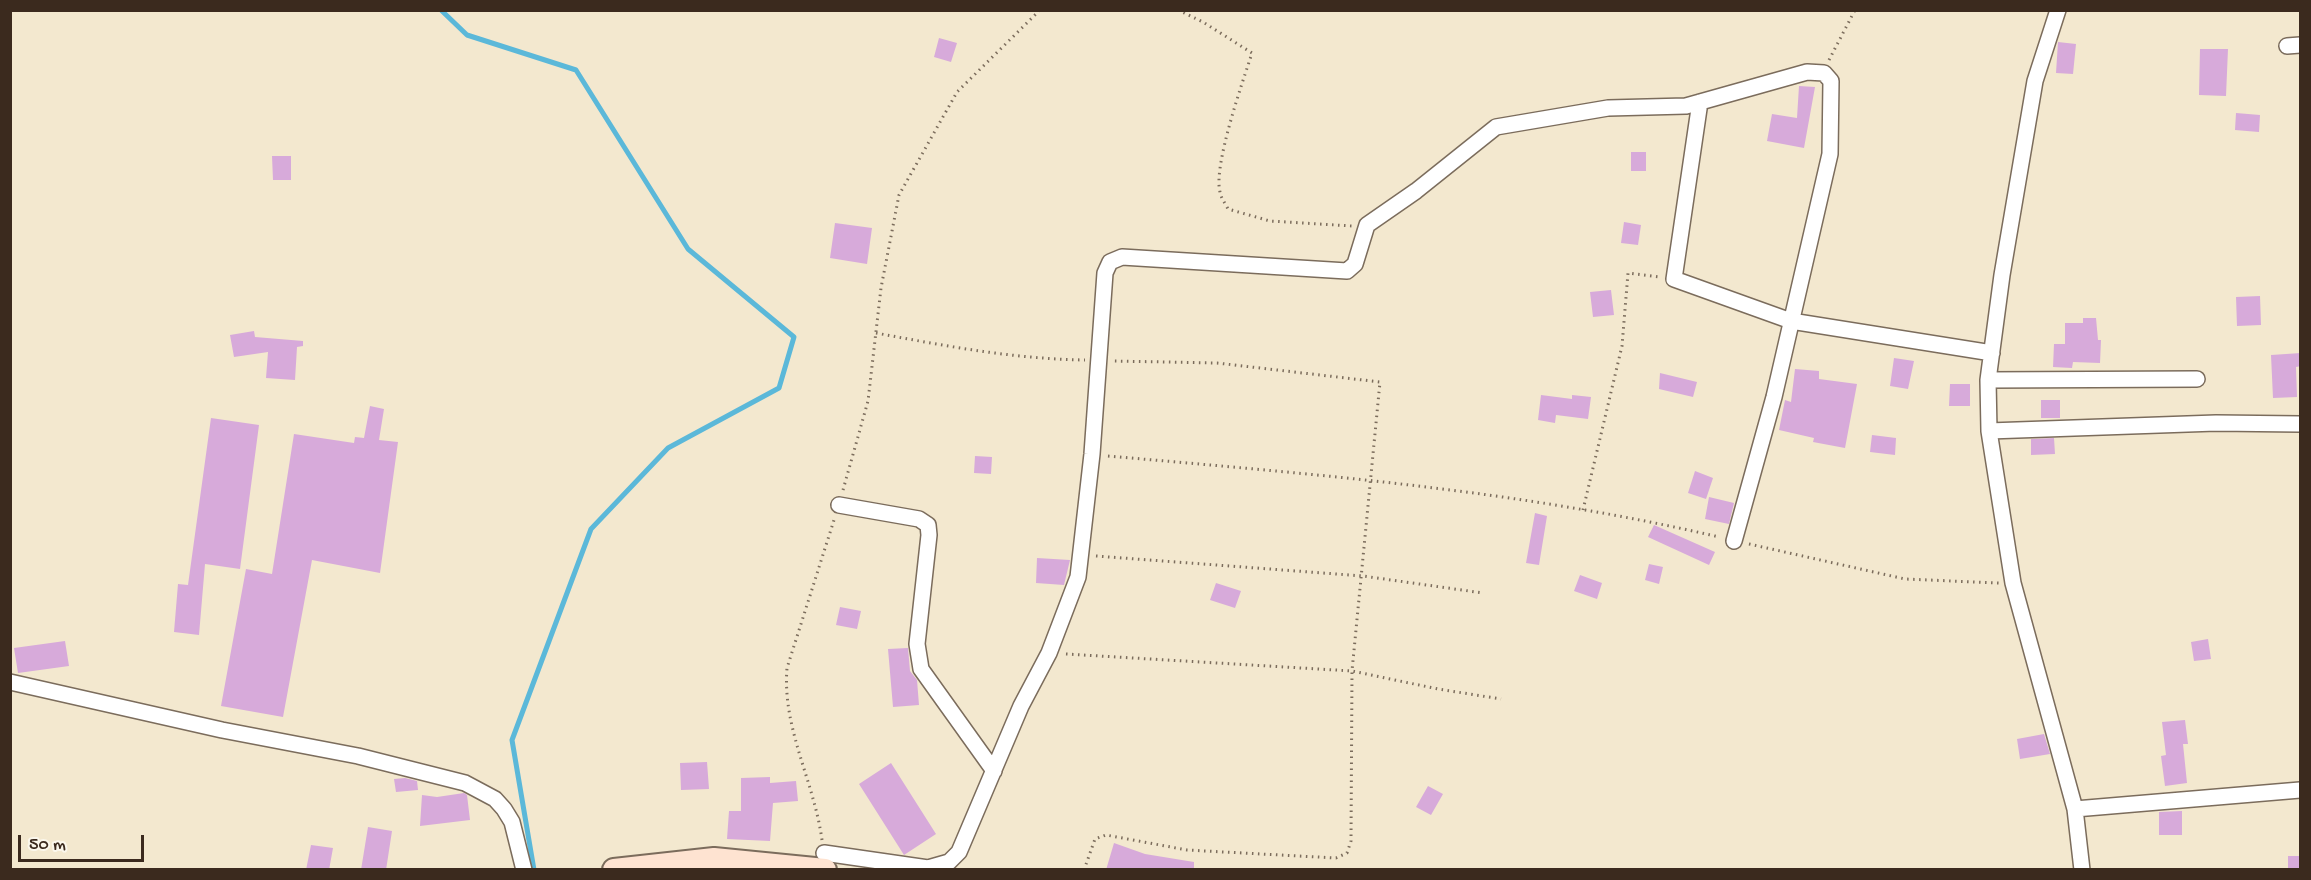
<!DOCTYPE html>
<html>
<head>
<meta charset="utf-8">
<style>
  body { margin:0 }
  #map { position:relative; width:2311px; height:880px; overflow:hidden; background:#f3e8cf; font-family:"Gochi Hand",sans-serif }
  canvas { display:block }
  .frame { position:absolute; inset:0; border:12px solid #3b2a1e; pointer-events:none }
  .scale { position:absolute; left:18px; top:835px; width:126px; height:27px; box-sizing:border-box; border:3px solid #3b2a1e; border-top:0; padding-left:8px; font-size:18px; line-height:21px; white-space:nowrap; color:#3b2a1e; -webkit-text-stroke:4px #fbf7ec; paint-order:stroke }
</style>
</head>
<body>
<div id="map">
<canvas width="2311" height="880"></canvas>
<div class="frame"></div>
<div class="scale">50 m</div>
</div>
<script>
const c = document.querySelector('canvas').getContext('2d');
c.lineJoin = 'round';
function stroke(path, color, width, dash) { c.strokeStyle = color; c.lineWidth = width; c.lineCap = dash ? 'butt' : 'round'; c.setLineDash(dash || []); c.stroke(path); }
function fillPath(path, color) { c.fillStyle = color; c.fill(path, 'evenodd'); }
const stream = new Path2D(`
  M441,10L467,35L576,70L688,249L794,337L779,388L668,448L591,529L512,740L534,870`);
const building = new Path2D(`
  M939,38L957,43L951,62L934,57Z
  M2058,42L2076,44L2073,74L2056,73Z
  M2200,49H2228L2226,96L2199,95Z
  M1799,86L1815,87L1804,148L1767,141L1772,114L1797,118Z
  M2236,113L2260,115L2259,132L2235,130Z
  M1631,152H1646V171H1631Z
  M272,156H291V180H273Z
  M1624,222L1641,225L1638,245L1621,243Z
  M835,223L872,228L867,264L830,258Z
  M1611,290L1614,315L1593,317L1590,292Z
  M2260,296L2261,325L2237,326L2236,297Z
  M2083,318H2096L2098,340H2101L2100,363L2073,362L2072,368L2053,367L2054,344H2065V323H2083Z
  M254,331L255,337L303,341V346L297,347L295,380L266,378L268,352L234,357L230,335Z
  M2301,353V366L2296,367L2297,397L2273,398L2271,355Z
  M1894,358L1914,361L1908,389L1890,386Z
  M1795,369L1819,371V379L1857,384L1845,448L1813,442L1814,438L1779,430L1785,400L1791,402Z
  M1660,373L1697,382L1693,397L1659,389Z
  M1950,384H1970V406H1949Z
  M1541,395L1572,399V395L1591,397L1588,419L1556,415L1555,423L1538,420Z
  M2041,400H2060V418H2041Z
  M370,406L384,409L379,440L398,442L380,573L312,560L283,717L221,706L246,569L272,574L294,434L354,443L355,437L364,438Z
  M211,418L259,425L240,569L205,564L199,635L174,632L178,584L188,585Z
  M1872,435L1896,438L1895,455L1870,452Z
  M2054,438L2055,454L2031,455V439Z
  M975,456L992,457L991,474L974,473Z
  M1695,471L1713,478L1706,499L1688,493Z
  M1709,497L1734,503L1729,524L1705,519Z
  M1535,513L1547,516L1539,565L1526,563Z
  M1654,525L1715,552L1709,565L1648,537Z
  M1037,558L1070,560L1064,585L1036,583Z
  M1649,564L1663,567L1659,584L1645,580Z
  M1580,575L1602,583L1597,599L1574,591Z
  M1216,583L1241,591L1235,608L1210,600Z
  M840,607L861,611L857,629L836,625Z
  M2208,639L2211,659L2194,661L2191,642Z
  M65,641L69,666L18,673L14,648Z
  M908,648L910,671L917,680L919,705L893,707L888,649Z
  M2185,720L2188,744H2183L2187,783L2165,786L2161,756L2166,755L2162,722Z
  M2044,734L2050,754L2020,759L2017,739Z
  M707,762L709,789L681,790L680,763Z
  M891,763L936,834L904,855L859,784Z
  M770,777V783L796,781L798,801L773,803L770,841L727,839L729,811H741V778Z
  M405,778L417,781L418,790L396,792L394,779Z
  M1428,786L1443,794L1431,815L1416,807Z
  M464,793L467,795L470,820L420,826L422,795L437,797Z
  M2182,811V835H2159V812Z
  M368,827L392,831L386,870H361Z
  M1114,843L1145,854L1194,862V870H1106Z
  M311,845L333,848L329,870H306Z
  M2288,856H2301V870H2288Z`);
const path = new Path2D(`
  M1178,10L1203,22L1252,53C1243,81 1213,166 1220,192C1221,198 1225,203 1228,209L1270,221L1352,226
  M1829,60L1855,10
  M876,333C946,346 1014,359 1085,360
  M1108,456C1312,474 1519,490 1719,537
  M843,490L868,401L881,288L899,195L957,92L1040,10
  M1583,510L1622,346L1628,273L1660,277
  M1749,544L1905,579L1999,583
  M1096,556L1363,576L1483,593
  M1066,654L1352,671L1438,689L1501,699
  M822,840C814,781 782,728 787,668L834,520
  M1084,870L1095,839L1106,835L1187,850L1336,858L1347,853L1351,841L1352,671L1380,382L1217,363L1113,361`);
const minor = new Path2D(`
  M2058,10L2035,81L2002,275L1988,380L1989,431L2013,583L2075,809L2082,870
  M2287,46L2300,45
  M1700,102L1674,279L1791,321L1992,353
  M1988,380L2197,379
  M1989,431L2216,423L2300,424
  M839,505L919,519L928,525L929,535L917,644L921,669L994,771
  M10,682L222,730L358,756L465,783L495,799L504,809L512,822L524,870
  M2075,809L2300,790
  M824,853L928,868L949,862L959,852L1021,706L1049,653L1078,577L1092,454L1105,273L1110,262L1122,257L1347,271L1355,264L1367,225L1416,191L1496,127L1608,108L1686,106L1807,72L1824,73L1831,81L1830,154L1774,397L1734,541`);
const secondary = new Path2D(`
  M614,870L714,859L825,870`);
stroke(stream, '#5bb8d9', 5);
fillPath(building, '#d7aada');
stroke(minor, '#7b6c5c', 18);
stroke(secondary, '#7b6c5c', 26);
stroke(path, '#7b6c5c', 3, [1.5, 4.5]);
stroke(minor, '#fff', 15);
stroke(secondary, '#fee3d1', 22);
</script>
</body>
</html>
